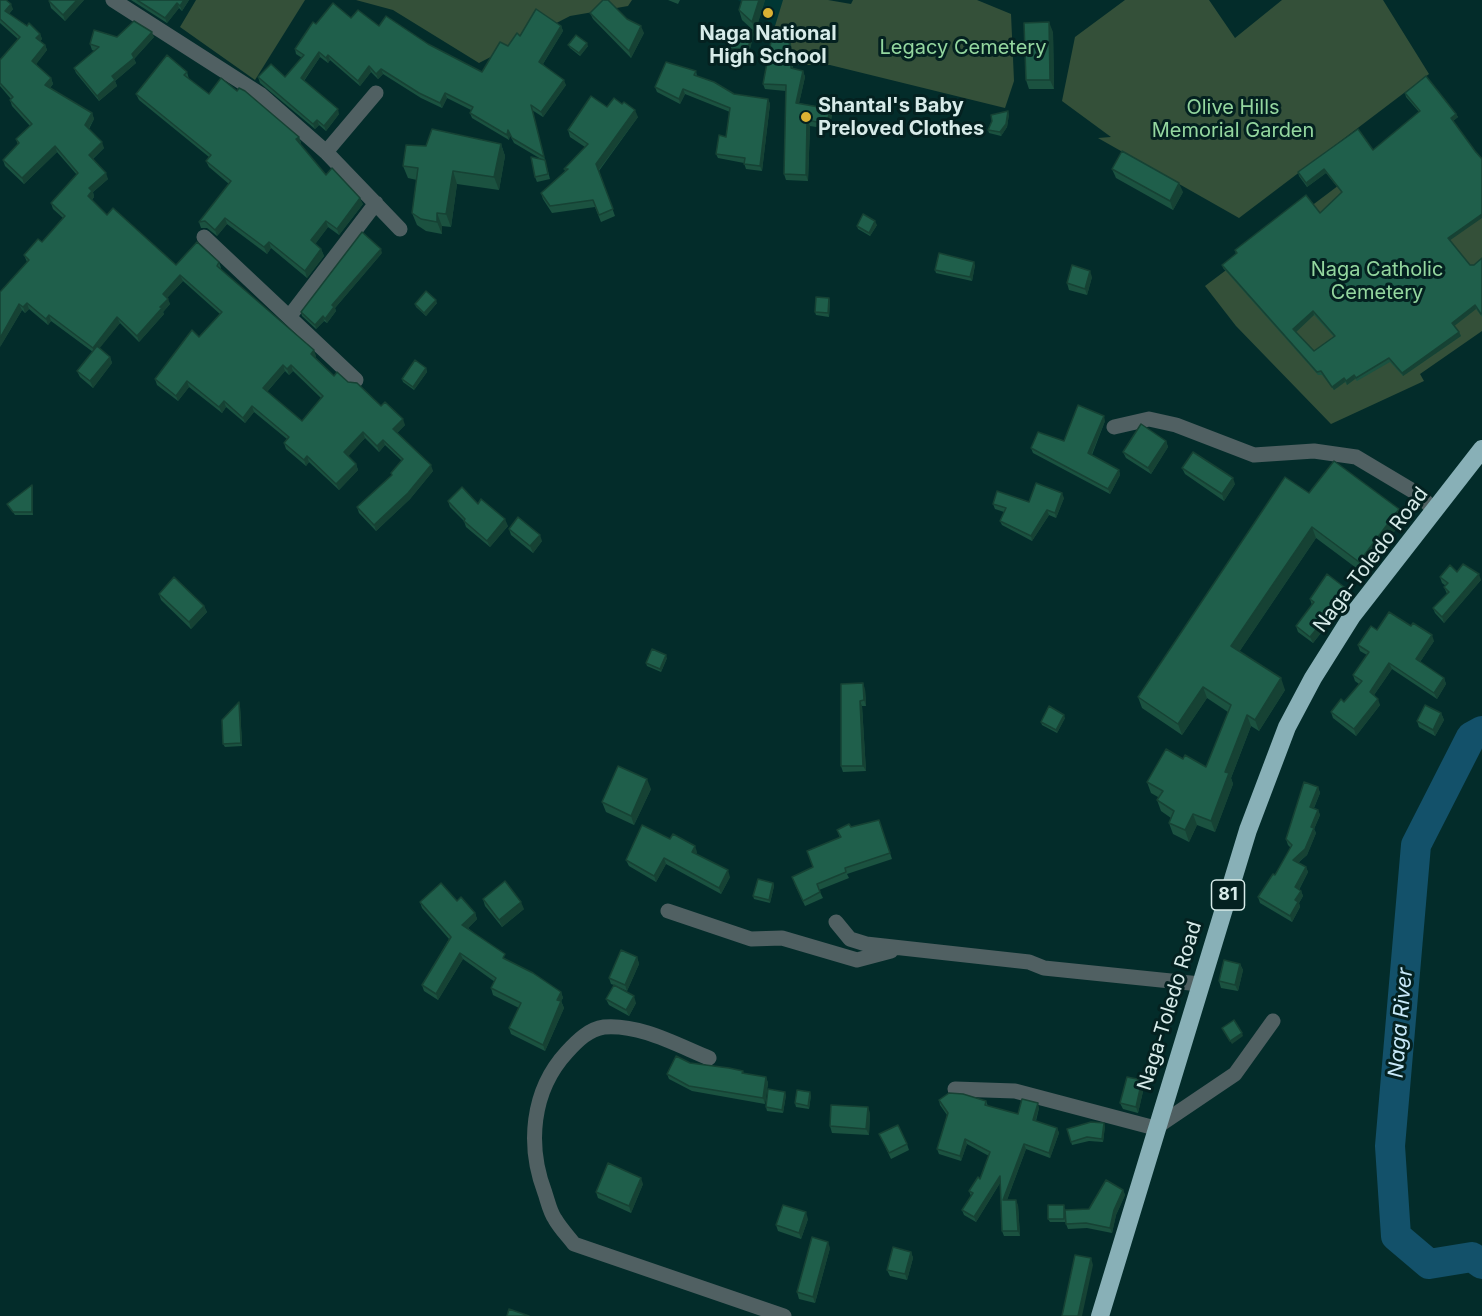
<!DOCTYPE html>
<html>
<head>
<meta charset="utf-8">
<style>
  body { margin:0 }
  canvas { display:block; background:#032c2a }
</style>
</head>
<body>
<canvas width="1482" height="1316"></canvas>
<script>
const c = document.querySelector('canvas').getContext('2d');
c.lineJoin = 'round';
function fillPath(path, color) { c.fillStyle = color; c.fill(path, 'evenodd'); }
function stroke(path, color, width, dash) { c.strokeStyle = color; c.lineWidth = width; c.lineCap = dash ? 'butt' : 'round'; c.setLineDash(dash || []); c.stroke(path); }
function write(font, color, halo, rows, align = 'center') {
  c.font = font + ' Inter,sans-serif'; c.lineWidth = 6; c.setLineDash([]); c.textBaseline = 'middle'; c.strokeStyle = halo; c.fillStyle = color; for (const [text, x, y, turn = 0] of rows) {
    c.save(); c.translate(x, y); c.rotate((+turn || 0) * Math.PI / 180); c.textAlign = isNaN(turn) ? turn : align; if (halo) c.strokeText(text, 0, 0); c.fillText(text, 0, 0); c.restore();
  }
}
const built = new Path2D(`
  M738,0H784L775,26Z`);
const green = new Path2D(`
  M196,0H305L255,80L180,27Z
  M356,0H632L628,6L570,16L479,63L393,10Z
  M783,0H828L851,4L853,0H977L1011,14L1014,81L1005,108L830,65H772L775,26Z
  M1125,0H1209L1235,38L1282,0H1383L1429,74L1239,218L1098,138L1111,137L1062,101L1075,37Z
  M1440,109L1482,165V331L1420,374L1424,381L1331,424L1236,326L1205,286Z`);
const river = new Path2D(`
  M1482,731L1471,737L1416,845L1390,1146L1396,1236L1429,1264L1472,1257L1482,1264`);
const minor = new Path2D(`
  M113,0L260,94L326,152L400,229
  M326,152L376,93
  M204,237L356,380
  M289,317L376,203
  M1114,427L1149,419L1176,425L1254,455L1314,451L1356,457L1418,494L1435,511
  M668,911L751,939L782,938L857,960L891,951
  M836,922L850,939L866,944L1029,962L1044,968L1200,984
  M709,1058C677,1045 640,1024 604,1027C589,1029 577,1041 567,1052C531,1091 527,1146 545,1193C548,1202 550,1212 555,1219C560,1228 568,1236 574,1244L784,1316
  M955,1089L1015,1091L1155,1128L1235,1074L1273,1021`);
const highway = new Path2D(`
  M1100,1316L1248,830L1287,727L1313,678L1352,616L1482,449`);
const wall = new Path2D(`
  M0,0L13,9L9,14L40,34L42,39L40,41L45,45L47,50L36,64L51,78L53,84L50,88L92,113L94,119L89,129L104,148L93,159L108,179L93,192L94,197L92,200L107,215L176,265L219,262L221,268V269L316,356L315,357L334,376L348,382L405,425L397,433L433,471L410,499L376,531L359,513L357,507L392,475L391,473L402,461L385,445L379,452L365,438L348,456L356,464L358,470L339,490L309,462L306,466L286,449L284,443L287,439L254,412L245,423L226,407L222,413L189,387L178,401L157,385L155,379L199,337L220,314L183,281L167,298L170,304L163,312L164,314L139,342L120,323L99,348L110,357L112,363L93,388L80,377L77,371L93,352L51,321L48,325L29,309L25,313L22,310L0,347L27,262L24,255L42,242L63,218L53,209L51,203L77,175L57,152L24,184L5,166L3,160L18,145L16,139L30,126L12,106L10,100L11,99L0,86V60L18,39L0,23ZM285,371L289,375L293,371L321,398L302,421L267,392Z
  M84,0L65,21L51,8L49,1Z
  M131,0H189L182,11L179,8L167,23Z
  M668,0H680L678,4Z
  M742,0H765L755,32L742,20L739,10Z
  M590,13L627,19L644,33L631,58L593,19Z
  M351,18L379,26L428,44L482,72L520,36L561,26L563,31L543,64L566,85L543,117L532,110L550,179L537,182L535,177L541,159L514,143L510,135L509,140L472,118L470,113L471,110L447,98L442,108L421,98L383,74L378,79L371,72L360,86L330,60L328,63L320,57L304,81L339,114L326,131L319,125L315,129L260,83L258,77H285L302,58L296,54L295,49L316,24Z
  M1053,32L1054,89H1029L1026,80Z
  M754,34L749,52H731L730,49Z
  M117,37H154L134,59L136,63L115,81L117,86L99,101L76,73L74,68L95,51L92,50L90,44Z
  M789,39L791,44L793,69L803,71L805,77L799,103L830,109L832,115L829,129L810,126L808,181L786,180L784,174L786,91L765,89L763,84Z
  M568,45L588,46L580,56L570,48Z
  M696,71L697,76L734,94L768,99L770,104L762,171L746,169L744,163L718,158L716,154L726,137L730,112L685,94L680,104L657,92L655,87Z
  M187,72L189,79L209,94L237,91L299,137L301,143L300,144L326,175L363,204L339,235L328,227L315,244L321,249L324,256L307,278L271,248L267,254L227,224L217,236L207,228H201L199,222L229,184L209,167L206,161L209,157L139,100L136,94Z
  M1405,93L1456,114L1458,117L1453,121L1450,240L1470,265H1474L1482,258V317L1476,309L1454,326L1459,332L1461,336L1403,376L1390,362L1357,381L1355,379L1347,385L1345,382L1334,390L1322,375H1318L1223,268L1222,265L1236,254L1235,250L1320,213L1342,193L1326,173L1307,187L1299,176L1298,172L1373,150L1419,112L1406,97ZM1314,315L1334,337L1314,351L1296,332Z
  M607,107L638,117L599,171L615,216L601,222L595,207L552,213L543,199L541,193L565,171L564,169L585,147L570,137L568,130Z
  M1009,114L1007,127L1001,136L989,133L988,130Z
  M501,144L505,156L499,190L457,184L451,227L442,226V234L426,231L417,225L412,213L417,180L408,178L403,166L426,146Z
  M1112,169L1183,192L1173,210L1116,178Z
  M877,225L870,236L858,229L857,226Z
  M382,253L335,308L336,311L327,323L324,321L316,329L302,316L301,312Z
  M975,265L972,281L936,273L935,270Z
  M1092,277L1087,295L1069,290L1067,283Z
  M829,298L830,302L829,317L816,315L815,312Z
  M437,303L426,316L416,307L415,304Z
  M426,368L427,372L414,390L403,382L402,379Z
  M1105,421L1092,455L1119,470L1120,475L1110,494L1033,453L1031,448L1064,441Z
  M1166,441L1168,447L1151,474L1126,458L1123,452Z
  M1182,468L1235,484L1224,501L1185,474Z
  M32,485L33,488V515H15L7,504Z
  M1309,493L1403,520L1363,573L1316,538L1239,652L1285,690L1259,731L1251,726L1231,778L1233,784L1215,832L1197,825L1189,842L1173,834L1169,823L1171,818L1161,811L1157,800L1158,797L1151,793L1147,782L1183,759L1206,767L1228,712L1207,698L1182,735L1142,708L1138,697Z
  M1064,498L1056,518L1049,515L1032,541L1002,525L1000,521L1004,512L995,509L993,504Z
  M448,501L478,504L508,526L490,547L466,527L464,521L450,507Z
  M509,529L542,541L533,553L511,535Z
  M1457,572L1481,580L1444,623L1435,613L1433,608L1447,594L1444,587L1446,586L1442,583L1440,577Z
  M159,594L204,606L207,612L191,629L161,600Z
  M1350,596L1313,643L1298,632L1296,626L1312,605L1310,599Z
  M1377,630L1434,641L1420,662L1444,678L1446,684L1437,699L1392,669L1374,695L1380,705L1356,736L1333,718L1331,712L1344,702L1359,684L1355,681L1353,675L1367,655L1360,651L1358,645Z
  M667,658L661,672L647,666L646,663Z
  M841,684L865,689L866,706H862L866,771L843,772L841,766Z
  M240,706L242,746L225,747L223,744Z
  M1441,713L1444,720L1435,736L1419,727L1417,721Z
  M1065,718L1057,733L1042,725L1041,722Z
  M1318,787L1320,793L1314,808L1318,810L1320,815L1314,829L1316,833L1307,855L1298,863L1306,867L1308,872L1299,890L1301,891L1303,896L1299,903L1300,907L1292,922L1260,903L1258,897L1275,875L1291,848L1288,845L1286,839Z
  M651,789L634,825L606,812L602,802Z
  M879,820L892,859L847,874L849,878L819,890L823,898L805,906L794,883L813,867L840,838L837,830Z
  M697,852L696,854L730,877L721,894L666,864L656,882L629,866L626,860Z
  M773,883L774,886L770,903L754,899L753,896Z
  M483,899L524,909L502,927L485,906Z
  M457,901L475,913L477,919L468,928L507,960L561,992L563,998L561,1001L564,1008L545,1051L511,1034L509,1028L519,1008L493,995L491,988L495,982L463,959L438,1000L424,991L422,985L449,939L422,908L420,902Z
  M637,957L639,964L627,991L616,986L636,1003L629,1016L609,1005L606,999L614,985L611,984L609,978Z
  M1240,964L1243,970L1238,991L1221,988L1219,981Z
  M690,1063L743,1071L744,1074L766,1077L768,1083L765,1104L692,1091L669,1079L667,1074Z
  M1144,1087L1138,1113L1123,1109L1120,1103Z
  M786,1095L783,1113L767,1111L766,1107Z
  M811,1095L809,1109L796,1107L795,1103Z
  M939,1100L986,1101L988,1106L1018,1114L1039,1108L1036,1121L1057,1128L1059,1133L1050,1158L1026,1149L1007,1200L1018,1205L1020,1236H1004L1002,1231L1000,1183L976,1222L964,1215L962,1210L971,1196L969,1191L980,1179L989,1156L967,1144L961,1161L939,1154L937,1149L947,1115L940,1105Z
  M870,1113L869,1135L832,1133L830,1126Z
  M1105,1126L1103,1142L1089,1141L1072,1145L1067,1129Z
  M879,1134L907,1144L909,1150L891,1159Z
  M643,1184L631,1213L598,1198L596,1192Z
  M1123,1190L1125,1195L1116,1215L1112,1233L1087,1228L1068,1229L1066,1224L1089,1209Z
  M1065,1208L1066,1222H1050L1048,1219Z
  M808,1219L801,1239L778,1231L776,1225Z
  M830,1248L815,1303L799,1299L797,1292Z
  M911,1252L913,1258L907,1280L890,1276L887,1270Z`);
const shadedWall = new Path2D(`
  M77,0H84L65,21L63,15Z
  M184,0H189L182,11L180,6Z
  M759,0H765L755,32L752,22Z
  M177,3L179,8L167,23L165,18Z
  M11,4L13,9L7,16L5,11Z
  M1049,22L1053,32L1054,89L1050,80Z
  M561,26L563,31L541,67L539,62Z
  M641,26L644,33L631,58L629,51Z
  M753,31L754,34L749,52L748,48Z
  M152,32L154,37L134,59L136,63L115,81L117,86L99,101L97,96L112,76Z
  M40,34L42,39L38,44L36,38Z
  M789,39L791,44L793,74L791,68Z
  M587,43L588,46L580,56L579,53Z
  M45,45L47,50L34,67L32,61Z
  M319,52L320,57L302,83L301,78Z
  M328,55L330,60L328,63L326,58Z
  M369,66L371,72L360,86L358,81Z
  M381,69L383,74L378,79L376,74Z
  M803,71L805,77L798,108L796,103Z
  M51,78L53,84L47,91L45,85Z
  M564,80L566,85L543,117L541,112Z
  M683,89L685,94L680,104L679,99Z
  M445,93L447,98L442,108L440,103Z
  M768,99L770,104L762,171L760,166Z
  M338,109L339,114L326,131L324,126Z
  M830,109L832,115L829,129L827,124Z
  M635,110L638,117L598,171L596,164Z
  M1008,111L1009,114L1007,127L1001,136L1000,132Z
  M92,113L94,119L87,131L85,125Z
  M1456,114L1458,117L1453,121L1451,118Z
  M317,120L319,125L315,129L313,124Z
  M807,120L810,126L808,181L806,175Z
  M508,130L510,135L509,140L507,135Z
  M299,137L301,143L298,146L296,139Z
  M102,142L104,148L91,160L89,155Z
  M501,144L505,156L499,190L494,177Z
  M55,146L57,152L24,184L22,178Z
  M1324,169L1326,173L1307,187L1306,183Z
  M453,171L457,184L451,227L446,214Z
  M106,173L108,179L93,192L94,197L90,202L88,196L89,188Z
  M1179,183L1183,192L1173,210L1170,201Z
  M360,198L363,204L339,235L337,229Z
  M437,213L442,226V234L437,222Z
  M1482,214V218L1449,241L1448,238Z
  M225,218L227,224L217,236L215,230Z
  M326,221L328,227L313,247L311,240Z
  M875,221L877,225L870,236L869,233Z
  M269,242L271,248L267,254L264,247Z
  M321,249L324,256L307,278L305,271Z
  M381,249L382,253L335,308L336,311L327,323L325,319L332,305Z
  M974,262L975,265L972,281L970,277Z
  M1090,271L1092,277L1087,295L1085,289Z
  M180,275L183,281L165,300L163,294Z
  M829,298L830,302L829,317L828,313Z
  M168,299L170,304L163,312L164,314L139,342L137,336L160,307Z
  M436,300L437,303L426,316L424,313Z
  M27,303L29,309L25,313L23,307Z
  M19,304L22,310L0,347V338Z
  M1475,305L1476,309L1453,327L1452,323Z
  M1313,311L1314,315L1295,333L1293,329Z
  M49,315L51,321L48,325L46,319Z
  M323,316L324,321L316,329L315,325Z
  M117,317L120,323L95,354L93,348Z
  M1459,332L1461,336L1403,376L1402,373Z
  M314,350L316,356L314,359L311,354Z
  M110,357L112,363L93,388L90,381Z
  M283,365L285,371L265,394L263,388Z
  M291,365L293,371L289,375L287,369Z
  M426,368L427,372L414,390L413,387Z
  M1354,375L1355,379L1347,385L1346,381Z
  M1344,378L1345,382L1334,390L1332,387Z
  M187,381L189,387L178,401L176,396Z
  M224,401L226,407L222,413L219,407Z
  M252,406L254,412L245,423L243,418Z
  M1104,416L1105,421L1090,458L1088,453Z
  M403,419L405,425L395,435L393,429Z
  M363,432L365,438L347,458L344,452Z
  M383,440L385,445L379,452L377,446Z
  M1166,441L1168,447L1151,474L1148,468Z
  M307,456L309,462L306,466L304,460Z
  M356,464L358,470L339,490L336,484Z
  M431,465L433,471L410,499L376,531L374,525Z
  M1119,470L1120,475L1110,494L1108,489Z
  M1233,478L1235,484L1224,501L1222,494Z
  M32,485L33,488V515L32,512Z
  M1062,493L1064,498L1056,518L1055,513Z
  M1399,509L1403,520L1363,573L1359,562Z
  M1047,510L1049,515L1032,541L1031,536Z
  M505,519L508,526L490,547L487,541Z
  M1312,527L1316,538L1235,658L1231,646Z
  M540,535L542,541L533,553L530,546Z
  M1479,574L1481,580L1444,623L1442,617Z
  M1348,590L1350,596L1313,643L1310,637Z
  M204,606L207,612L191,629L189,622Z
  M1432,635L1434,641L1418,665L1416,659Z
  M666,655L667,658L661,672L660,669Z
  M1389,663L1392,669L1372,698L1370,692Z
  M1281,678L1285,690L1259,731L1255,720Z
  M1444,678L1446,684L1437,699L1434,693Z
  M863,683L865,689L866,706L864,700Z
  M1203,687L1207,698L1182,735L1178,724Z
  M1378,699L1380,705L1356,736L1354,729Z
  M860,701L862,706L866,771L863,766Z
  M239,702L240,706L242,746L241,743Z
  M1441,713L1444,720L1435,736L1433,730Z
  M1064,715L1065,718L1057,733L1056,730Z
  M1247,715L1251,726L1231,778L1233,784L1215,832L1211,821L1225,772Z
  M647,779L651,789L634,825L631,816Z
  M1318,787L1320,793L1312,812L1310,807Z
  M1318,810L1320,815L1314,829L1316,833L1307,855L1295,865L1293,860L1311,827Z
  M1193,814L1197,825L1189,842L1185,830Z
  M695,846L697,852L694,858L692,852Z
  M664,858L666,864L656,882L654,876Z
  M1306,867L1308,872L1297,893L1295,887Z
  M728,870L730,877L721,894L719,888Z
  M773,883L774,886L770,903L769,900Z
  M1301,891L1303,896L1299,903L1300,907L1292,922L1290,916L1295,900Z
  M521,902L524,909L502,927L499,920Z
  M475,913L477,919L465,931L462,925Z
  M460,953L463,959L438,1000L436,994Z
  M637,957L639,964L627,991L625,985Z
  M1240,964L1243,970L1238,991L1235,985Z
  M561,992L563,998L561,1001L564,1008L545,1051L543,1045L557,1000Z
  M634,996L636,1003L629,1016L626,1010Z
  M1242,1033L1243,1036L1232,1044L1230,1041Z
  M766,1077L768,1083L765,1104L763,1098Z
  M1142,1080L1144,1087L1138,1113L1136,1107Z
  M785,1092L786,1095L783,1113L782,1110Z
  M810,1092L811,1095L809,1109L808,1106Z
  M1038,1103L1039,1108L1034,1125L1033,1120Z
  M868,1107L870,1113L869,1135L866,1129Z
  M1104,1123L1105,1126L1103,1142L1102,1139Z
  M1057,1128L1059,1133L1050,1158L1049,1153Z
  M965,1139L967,1144L961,1161L960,1156Z
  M1024,1144L1026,1149L1005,1205L1003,1200Z
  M1000,1176L1001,1181L976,1222L974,1217Z
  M641,1178L643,1184L631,1213L629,1206Z
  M1123,1190L1125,1195L1116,1215L1112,1233L1110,1228L1114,1210Z
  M1016,1200L1018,1205L1020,1236L1018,1231Z
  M806,1212L808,1219L801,1239L799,1233Z
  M828,1242L830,1248L815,1303L813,1297Z
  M911,1252L913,1258L907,1280L905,1274Z
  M1091,1258L1093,1265L1082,1316H1078Z`);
const building = new Path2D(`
  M0,0H6L11,4L5,11L27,26L29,23L40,34L36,38L45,45L32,61L51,78L45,85L92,113L85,125L102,142L89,155L106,173L89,188L92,191L88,196L107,215L113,208L176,265L197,242L219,262L217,266L314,350L311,354L334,376L337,372L348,382L357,383L381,406L385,402L403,419L393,429L431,465L408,493L374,525L357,507L392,475L391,473L403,459L383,440L377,446L363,432L344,452L356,464L336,484L307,456L304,460L284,443L289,437L252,406L243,418L224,401L219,407L187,381L176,396L155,379L192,330L199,337L222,312L180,275L163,294L168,299L160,307L162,308L137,336L117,317L93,348L49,315L46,319L27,303L23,307L19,304L0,338V292L29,260L24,255L38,239L42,242L65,216L51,203L78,173L55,146L22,178L3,160L19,143L16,139L32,124L10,100L13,97L0,83V60L20,37L0,19ZM283,365L287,369L291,365L323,396L302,421L263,388Z
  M50,0H77L63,15L49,1Z
  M137,0H184L180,6L177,3L165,18Z
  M603,0H608L627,19L641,26L629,51L590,13Z
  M742,0H759L752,22L739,10Z
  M333,3L351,18L358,10L379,26L386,16L428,44L482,72L500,42L508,46L517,33L520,36L536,9L561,26L539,62L564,80L541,112L531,105L544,157L512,138L508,130L507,135L470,113L473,107L445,93L440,103L419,93L381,69L376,74L369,66L358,81L328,55L326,58L319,52L301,78L338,109L324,126L317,120L313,124L258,77L271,64L285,77L304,55L295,49L313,22L316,24Z
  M134,21L152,32L132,54L134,58L112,76L115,80L97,96L74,68L99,47L90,44L94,30L117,37Z
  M1049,22L1050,80H1026L1024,23Z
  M753,31L748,48L730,49L729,32Z
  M773,31H782L789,39L791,68L803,71L796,103L830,109L827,124L807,120L806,175L784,174L786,85L763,84Z
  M576,35L587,43L579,53L568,45Z
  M167,55L187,72L184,75L209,94L221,78L237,91L239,88L245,91L299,137L296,139L326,175L332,168L360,198L337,229L326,221L311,240L321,249L305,271L269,242L264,247L225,218L215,230L205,221L199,222L231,181L206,161L211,155L136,94Z
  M666,62L696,71L694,75L714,82L734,94L768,99L760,166L744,164L745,158L716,154L719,135L726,137L730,108L683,89L679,99L655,87Z
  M1426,76L1456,114L1451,118L1475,151L1482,159V214L1448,238L1470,265H1474L1482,258V313L1481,314L1475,305L1452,323L1459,332L1402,373L1389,358L1356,378L1354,375L1346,381L1344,378L1332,387L1321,371L1317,372L1222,265L1237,253L1235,250L1306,195L1320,213L1342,192L1324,169L1306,183L1298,172L1358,129L1373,150L1420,111L1405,93ZM1313,311L1335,336L1314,351L1293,329Z
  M591,96L607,107L614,98L622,104L624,102L635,110L596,164L613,209L599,215L593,200L550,206L541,193L568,169H564L588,144L568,130Z
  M1008,111L1006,124L1000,132L988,130L992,121L991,115Z
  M432,129L501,144L494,177L453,171L446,214L437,213V222L421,219L412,213L418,168L403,166L406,145L426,146Z
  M1122,151L1179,183L1170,201L1112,169Z
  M531,157L545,160L548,174L535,177Z
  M863,214L875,221L869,233L857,226Z
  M362,232L381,249L332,305L334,307L325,319L323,316L315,325L301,312Z
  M939,253L974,262L970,277L935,270Z
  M1072,265L1090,271L1085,289L1067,283Z
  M426,291L436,300L424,313L415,304Z
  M816,297L829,298L828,313L815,312Z
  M97,346L110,357L90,381L77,371Z
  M415,360L426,368L413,387L402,379Z
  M1078,405L1104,416L1088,453L1119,470L1108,489L1031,448L1038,432L1064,441Z
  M1141,424L1166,441L1148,468L1123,452Z
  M1193,452L1233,478L1222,494L1182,468Z
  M1334,461L1399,509L1359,562L1312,527L1231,646L1281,678L1255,720L1247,715L1225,772L1229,773L1211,821L1193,814L1185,830L1169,823L1174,811L1157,800L1163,791L1147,782L1166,749L1183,759L1185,755L1206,767L1231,705L1203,687L1178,724L1138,697L1285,477L1309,493Z
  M1036,483L1062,493L1055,513L1047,510L1031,536L1000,521L1006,508L993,504L997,491L1029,502Z
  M32,485V512H13L7,504Z
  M462,487L478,504L481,499L505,519L487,541L464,521L465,519L448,501Z
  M518,517L540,535L530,546L509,529Z
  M1463,564L1479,574L1442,617L1433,608L1449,592L1444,587L1448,583L1440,577L1450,565L1457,572Z
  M1327,574L1348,590L1310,637L1296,626L1314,602L1310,599Z
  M174,577L204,606L189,622L159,594Z
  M1389,612L1411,626L1413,623L1432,635L1416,659L1444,678L1434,693L1389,663L1370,692L1378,699L1354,729L1331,712L1341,699L1344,702L1362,681L1353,675L1369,652L1358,645L1371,626L1377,630Z
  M652,649L666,655L660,669L646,663Z
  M863,683L864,700L860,701L863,766H841V684Z
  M239,702L241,743L223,744L222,720Z
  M1425,705L1441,713L1433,730L1417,721Z
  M1049,706L1064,715L1056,730L1041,722Z
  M618,766L647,779L631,816L602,802Z
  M1304,782L1318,787L1310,807L1318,810L1311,827L1314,828L1305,849L1293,860L1306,867L1295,887L1301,891L1295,900L1298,902L1290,916L1258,897L1273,874L1275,875L1292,845L1286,839Z
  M879,820L890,853L845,868L846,872L817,884L820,892L803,901L792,877L813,867L807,851L841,837L837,830L849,824L851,827Z
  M642,825L670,839L673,834L695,846L692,852L728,870L719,888L664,858L654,876L626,860Z
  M758,879L773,883L769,900L753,896Z
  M505,881L521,902L499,920L483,899Z
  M441,883L457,901L461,897L475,913L462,925L505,954L503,958L533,973L561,992L557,1000L561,1001L543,1045L509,1028L521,1003L491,988L496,978L460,953L436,994L422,985L451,937L420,902Z
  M621,950L637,957L625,985L609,978Z
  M1224,960L1240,964L1235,985L1219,981Z
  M614,985L634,996L626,1010L606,999Z
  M1234,1020L1242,1033L1230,1041L1222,1028Z
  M676,1056L690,1063L729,1068L743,1071L742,1073L766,1077L763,1098L689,1086L667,1074Z
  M1127,1077L1142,1080L1136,1107L1120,1103Z
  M768,1089L785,1092L782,1110L766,1107Z
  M797,1090L810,1092L808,1106L795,1103Z
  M949,1093L963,1094L986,1101L985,1105L1018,1114L1022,1099L1038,1103L1033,1120L1057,1128L1049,1153L1024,1144L1003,1200H1016L1018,1231H1002L1000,1176L974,1217L962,1210L973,1193L969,1191L978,1177L980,1179L990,1152L965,1139L960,1156L937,1149L948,1113L939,1100Z
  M831,1105L868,1107L866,1129L830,1126Z
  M1091,1122L1104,1123L1102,1139L1087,1137L1071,1142L1067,1129Z
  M898,1125L907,1144L889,1153L879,1134Z
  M608,1163L641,1178L629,1206L596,1192Z
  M1106,1180L1123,1190L1114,1210L1110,1228L1086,1223L1066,1224L1065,1210L1089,1209Z
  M783,1205L806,1212L799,1233L776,1225Z
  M1048,1205H1064V1219H1048Z
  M812,1237L828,1242L813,1297L797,1292Z
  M893,1247L911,1252L905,1274L887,1270Z
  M1075,1255L1091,1258L1078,1316H1062Z
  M509,1309L529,1316H507Z`);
const markers = [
  [768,13,6,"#dcb233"],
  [806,117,6,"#dcb233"]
];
const shields = [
  [1228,895,33]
];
const shieldNames = [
  ["81",1228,895]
];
const poiNames = [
  ["Naga National",768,34],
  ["High School",768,57],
  ["Shantal's Baby",818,106,"left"],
  ["Preloved Clothes",818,129,"left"]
];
const parkNames = [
  ["Legacy Cemetery",963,48],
  ["Olive Hills",1233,108],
  ["Memorial Garden",1233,131],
  ["Naga Catholic",1377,270],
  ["Cemetery",1377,293]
];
const streetNames = [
  ["Naga-Toledo Road",1371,560,-53],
  ["Naga-Toledo Road",1170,1006,-73]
];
const waterNames = [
  ["Naga River",1401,1023,-85]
];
fillPath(built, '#003734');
fillPath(green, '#345039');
stroke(river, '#13516a', 30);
stroke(minor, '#506062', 15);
stroke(highway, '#88b0b7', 18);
fillPath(wall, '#1b5240');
fillPath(shadedWall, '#164234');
fillPath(building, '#1f5f4b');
stroke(building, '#164234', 1.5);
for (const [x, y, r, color] of markers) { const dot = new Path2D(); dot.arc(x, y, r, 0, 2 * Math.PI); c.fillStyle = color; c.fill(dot); stroke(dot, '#042120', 2); }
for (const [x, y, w] of shields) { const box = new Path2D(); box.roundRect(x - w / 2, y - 15, w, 30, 4.5); c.fillStyle = '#042120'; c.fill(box); stroke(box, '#d7ebe9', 1.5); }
write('bold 18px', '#d7ebe9', null, shieldNames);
write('bold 20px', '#d7ebe9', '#042120', poiNames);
write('20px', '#94d79f', '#042120', parkNames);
write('20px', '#d7ebe9', '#042120', streetNames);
write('italic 21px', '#c9eafa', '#042120', waterNames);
</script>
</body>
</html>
